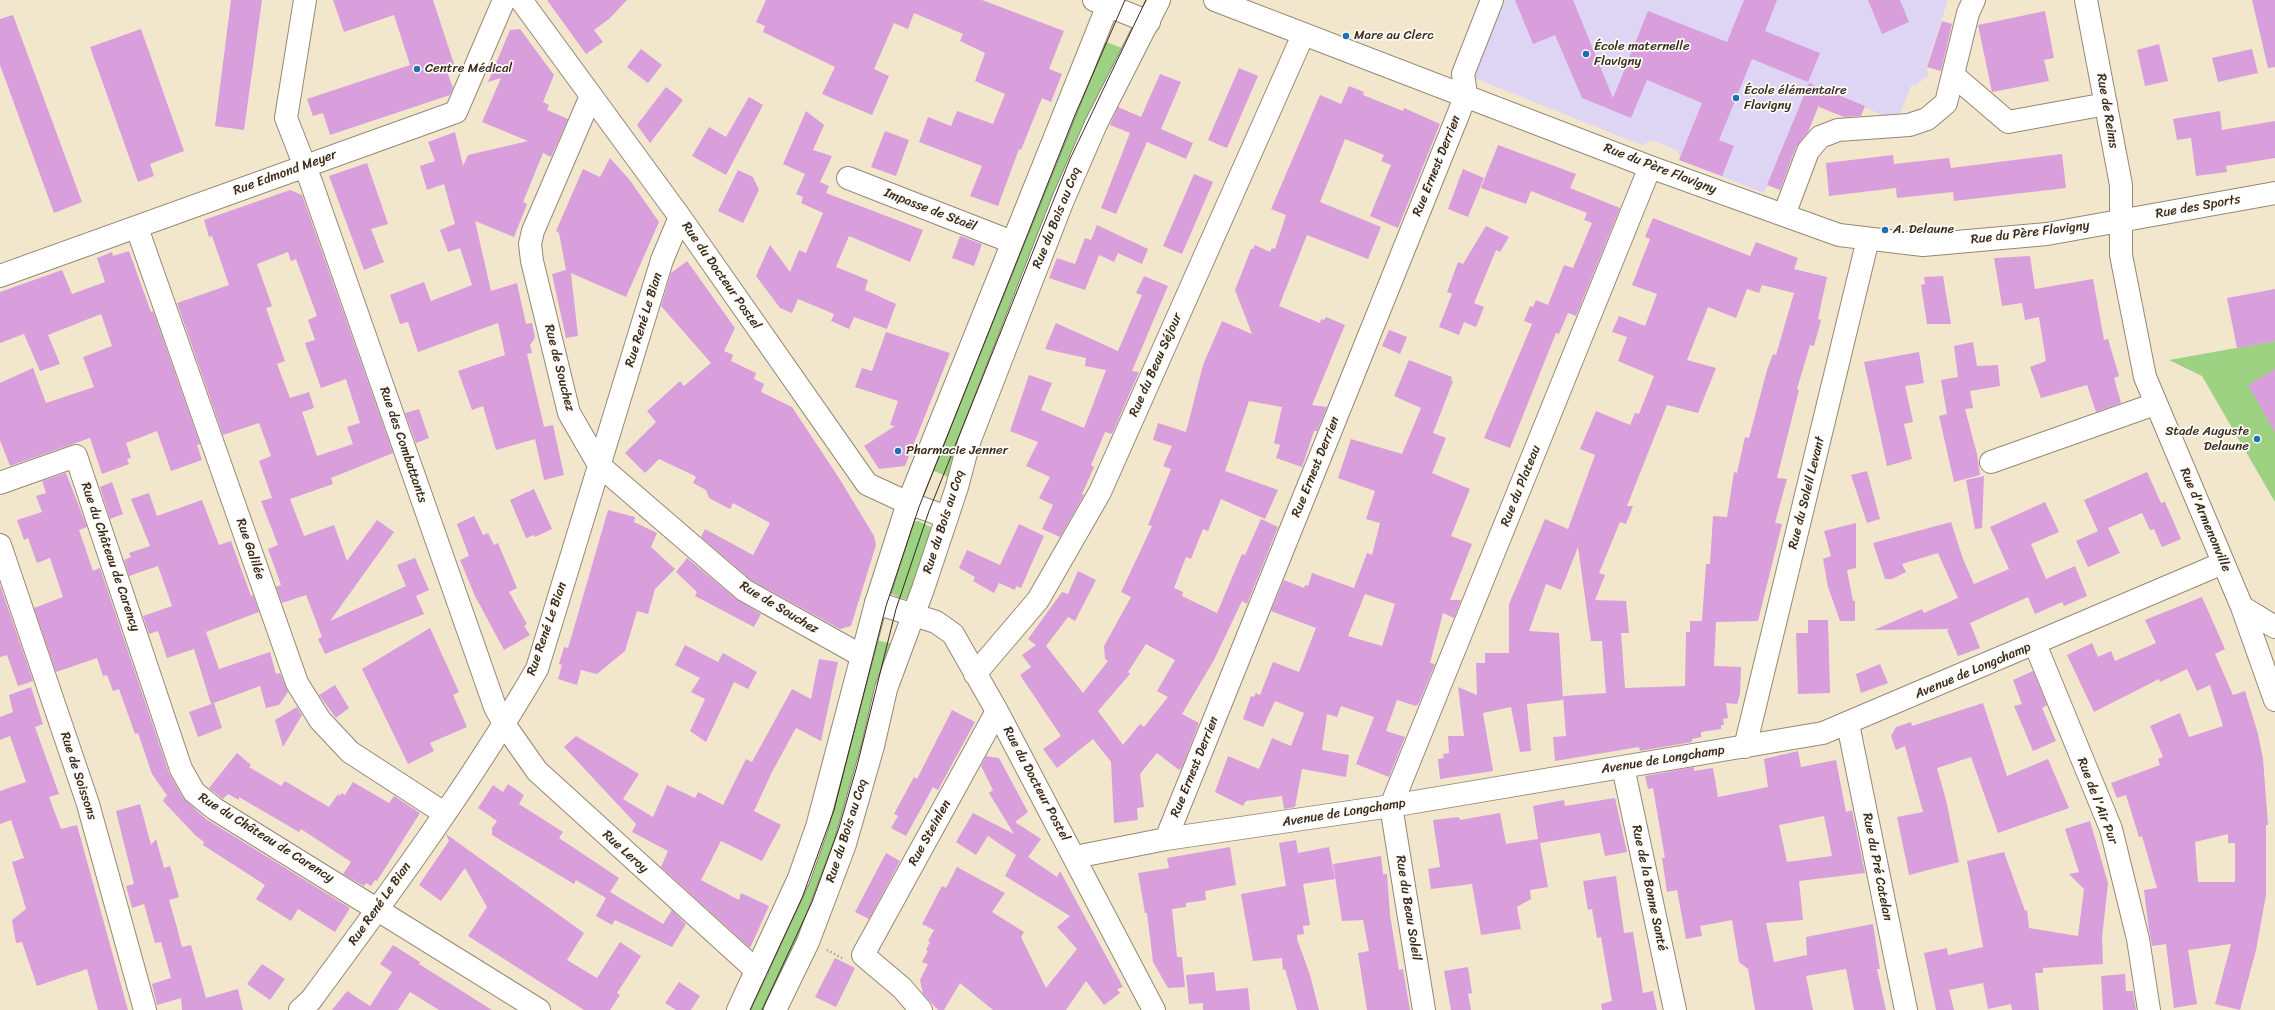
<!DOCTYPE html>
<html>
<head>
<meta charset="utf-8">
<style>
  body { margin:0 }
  canvas { display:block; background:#f2e6cc }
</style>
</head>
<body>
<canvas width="2275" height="1010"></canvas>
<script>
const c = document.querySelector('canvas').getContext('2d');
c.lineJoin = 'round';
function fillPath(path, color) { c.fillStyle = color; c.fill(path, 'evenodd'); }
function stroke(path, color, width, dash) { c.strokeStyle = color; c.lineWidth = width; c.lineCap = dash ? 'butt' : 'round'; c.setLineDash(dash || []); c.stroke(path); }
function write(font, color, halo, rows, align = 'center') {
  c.font = font + ' Sriracha,sans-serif'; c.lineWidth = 3.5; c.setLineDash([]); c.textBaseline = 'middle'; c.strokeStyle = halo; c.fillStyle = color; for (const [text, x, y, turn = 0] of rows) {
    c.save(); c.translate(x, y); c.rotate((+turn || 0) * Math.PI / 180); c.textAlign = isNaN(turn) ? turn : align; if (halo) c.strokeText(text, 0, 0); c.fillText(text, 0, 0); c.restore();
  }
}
const built = new Path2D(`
  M1505,0H1948L1926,67L1929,75L1915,86L1912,84L1897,121L1809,84L1764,193L1682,161L1677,150L1653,140L1642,145L1474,78Z`);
const green = new Path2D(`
  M1101,40L1127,50L953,479L929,469Z
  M2275,341V502L2202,376L2169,360Z
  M918,521L933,528L909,599C901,599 893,596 888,590L912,522Z
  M872,639L897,645L840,841L768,1010H745Z`);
const building = new Path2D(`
  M231,0H262L244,130L215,126Z
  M333,0H433L456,70L445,66L453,88L450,95L330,135L323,113L313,116L307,99L410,65L394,15L344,32Z
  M547,0H627L609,19L594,30L603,42L586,54Z
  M766,0H982L1064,31L1049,69L1062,74L1051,102L1042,98L1021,150L1019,149L998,206L970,196L982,166L919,142L928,117L951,126L957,111L993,124L1005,94L975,81L985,53L960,41L963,34L914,13L908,29L894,23L874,69L889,76L872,115L822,94L835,67L763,32L765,26L756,22Z
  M1515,0H1573L1613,98L1648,11L1727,42L1744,0H1777L1765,31L1820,53L1808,82L1752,59L1719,140L1734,146L1722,176L1679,160L1702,103L1647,80L1631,118L1582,98L1555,35L1533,44Z
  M1868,0H1900L1909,22L1882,34Z
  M2252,0H2275V67L2268,68Z
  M2045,11L2054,58L2044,60L2049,81L1992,92L1978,25Z
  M13,15L82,202L54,213L0,65V19Z
  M1942,21L1952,24L1941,71L1927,67Z
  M141,29L184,151L150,164L154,176L138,182L90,47Z
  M520,29L554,75L543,102L549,105L547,110L568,119L551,157L543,153L523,202L527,204L514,237L475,221L491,291L517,283L526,324L532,323L535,338L530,345L532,353L527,354L544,427L553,425L564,475L544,480L535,439L496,450L483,406L472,410L458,371L505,355L498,323L418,352L408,322L400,324L390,295L424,282L431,301L472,285L460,248L448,252L440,230L455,224L444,184L427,190L420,166L435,161L428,142L455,132L463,166L468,155L528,141L482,122L501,78L488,82L510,30Z
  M2159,44L2168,81L2145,86L2137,50Z
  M641,49L662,65L648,83L627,67Z
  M2252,49L2258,73L2218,82L2212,58Z
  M1239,68L1258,76L1227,148L1208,140Z
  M1160,74L1181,82L1161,129L1193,143L1186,159L1147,142L1116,214L1101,208L1130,133L1110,125L1118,107L1141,117Z
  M1809,83L1865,106L1861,116L1844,117L1819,107V105L1808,132L1796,147L1780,190L1767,185Z
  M1349,86L1364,92L1363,95L1403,111L1404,108L1440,124L1398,228L1370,216L1391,165L1381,161L1384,155L1345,139L1320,202L1381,227L1368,259L1307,235L1279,306L1320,323L1321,319L1324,320L1326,317L1345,325L1312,405L1327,407L1317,431H1314L1302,467L1276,458L1280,445L1274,443L1282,407L1249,401L1225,471L1278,490L1265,519L1221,499L1208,531L1203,529L1191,559L1186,557L1174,588L1183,592L1182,596L1217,613L1242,554L1245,555L1261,519L1278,527L1247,604L1242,601L1214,660L1182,714L1199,723L1182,767L1179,770L1157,753L1140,774L1144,807L1137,808L1138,820L1114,823L1111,762L1093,739L1057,768L1043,749L1061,736L1020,675L1031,667L1022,655L1036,645L1028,639L1062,592L1068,594L1078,571L1096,580L1075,621L1068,617L1046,646L1083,693L1108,661L1105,659L1104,646L1131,597L1121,592L1152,526L1148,525L1171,469L1163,466L1172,446L1153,440L1158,423L1186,432L1203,365L1222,321L1252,334L1235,290L1251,249H1253L1255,245L1270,252L1272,248L1275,249L1286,215L1271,209L1320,95L1341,104ZM1146,644L1175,660L1157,691L1168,697L1144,727L1140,724L1123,745L1098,711L1130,674L1128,672Z
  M666,87L683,100L650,143L637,125Z
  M749,97L763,105L726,175L692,156L709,127L726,137Z
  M806,111L824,125L813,150L832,156L820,182L829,186L826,193L923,230L910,262L849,236L836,267L868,280L865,290L896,304L887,329L854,317L849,329L831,321L834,314L798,299L792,313L780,308L756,276L770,245L790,272L799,250L806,253L823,213L801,203L803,197L796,194L805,174L783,164Z
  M2220,111L2222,130L2275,121V158L2226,166L2227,172L2196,176L2191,138L2177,140L2173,119Z
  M885,131L909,140L896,176L871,167Z
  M1498,145L1576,174L1570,188L1620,208L1576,316L1568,313L1559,334L1556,333L1510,448L1484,438L1532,324L1524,321L1530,306L1533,307L1536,300L1548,305L1564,265L1573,268L1592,223L1584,220L1587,213L1531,191L1526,204L1481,188Z
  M2062,154L2066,188L1954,201L1953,192L1897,198L1896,188L1829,196L1826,163L1893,155L1894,164L1949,158L1951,168Z
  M610,158L629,179L659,222L626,297L571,273L578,336L566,338L552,274L566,270L559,233L556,231L583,169L600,177Z
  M367,163L388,224L371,229L384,262L364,270L329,176Z
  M1463,169L1484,178L1468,217L1448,209Z
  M738,170L753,177L759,190L743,223L718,211Z
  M1194,174L1213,182L1182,254L1163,246Z
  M290,190L302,195L393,453L331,478L333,484L290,499L304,536L334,525L347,561L377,520L394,532L330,621L406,586L397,565L415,558L429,590L416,596L424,614L325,654L318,639L322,637L306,595L282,603L276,587L281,585L268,549L278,545L261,501L272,498L259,461L271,456L259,423L223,435L177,303L229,285L212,236L209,237L204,220ZM288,252L291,261L296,259L317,316L308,320L315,340L305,343L321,388L346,379L360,423L347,427L353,444L317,456L302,412L314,408L309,392L290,398L277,364L285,361L266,308L272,306L257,264Z
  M1653,218L1750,256L1756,242L1798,258L1794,269L1827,277L1818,319L1821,320L1814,346L1810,345L1797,389L1799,390L1777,478L1787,479L1775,523L1782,524L1758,621L1716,622L1714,666L1741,667L1740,694L1737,704L1726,703L1728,718L1723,719L1724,725H1721V729L1701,732V737L1692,739V742L1640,751L1639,747L1555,761L1553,737L1566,736L1563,696L1606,693L1602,641H1591L1578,547L1561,590L1546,584L1529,631L1559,633L1563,700L1527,704L1531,751L1520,752L1511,707L1483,713L1493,771L1440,779L1438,759L1444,758L1443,754L1449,753L1448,736H1464L1458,687L1477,695L1476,663H1485V653H1509V604L1545,519L1568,529L1595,455L1580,449L1596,411L1630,425L1635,413L1639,414L1654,376L1618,361L1627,337L1612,332L1619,316L1645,326L1657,294L1632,285L1650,239L1645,237ZM1762,285L1794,293L1776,355L1773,354L1767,370L1749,438L1745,437L1737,473L1734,472L1727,517L1713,516L1710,564H1706L1702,621H1690V632H1686L1685,686L1625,688L1621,633H1629L1626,601L1595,600L1605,575L1599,573L1620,522L1626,524L1633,506H1627L1667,405L1698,413L1716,368L1687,360L1708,307L1736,318L1747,289L1759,293Z
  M1097,225L1148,249L1142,264L1118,253L1114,262L1099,255L1085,290L1049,278L1057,258L1075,264L1085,238L1091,240Z
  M1486,226L1509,237L1500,252L1496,250L1474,303L1484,307L1476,327L1464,322L1459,335L1439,327L1452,294L1447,292L1458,262L1463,264Z
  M960,236L982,244L974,266L952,258Z
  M129,251L151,312L153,311L200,444L197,445L202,460L171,471L157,431L126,443L131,458L127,459L129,464L102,474L90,438L10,466L0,440V383L33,368L46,403L94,387L83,357L112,346L101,314L48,335L60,364L40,371L24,334L0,343V292L62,270L72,294L105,282L97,258L112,252L113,256Z
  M2030,256L2035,289L2093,279L2104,340L2108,339L2119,376L2114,378L2121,403L2096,412L2087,385L2041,398L2030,367L2046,361L2039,317L2025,320L2022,303L2002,306L1994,258Z
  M687,261L735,328L724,351L733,355L731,361L756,373L754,379L764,384L761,392L792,407L839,478L874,536L876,545L851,626L840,629L751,580L701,537L705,529L753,555L770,523L733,503L730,509L709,498L706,490L693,483L696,477L693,475L659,459L645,473L625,453L656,422L647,411L680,381L684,386L711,363L661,306L671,273Z
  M1144,276L1168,286L1132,371L1139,372L1112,434L1105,432L1091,465L1094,467L1082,494L1084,495L1060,537L1042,529L1053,505L1039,498L1050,477L1026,466L1038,442L1010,431L1029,375L1052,383L1041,410L1084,428L1106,370L1085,366L1086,358L1045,349L1056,323L1118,351L1142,295L1136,293Z
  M1943,276L1951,324H1927L1921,285L1925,284L1924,277Z
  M2275,289V341L2237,348L2227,298Z
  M1389,330L1407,337L1400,354L1382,346Z
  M886,332L950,353L905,466L879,469L864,446L895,426L890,425L898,401L855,387L862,368L872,371Z
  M1973,342L1977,366L1998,365L2000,386L1970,391L1973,408L1965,409L1977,454L1980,475L1954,482L1939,416L1947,414L1941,380L1958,377L1954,346Z
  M1919,352L1924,383L1905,386L1913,422L1904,424L1912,459L1887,466L1864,362Z
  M1409,360L1452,377L1451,380L1453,381L1433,433L1446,438L1432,473L1470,489L1451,536L1472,544L1450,600H1461L1454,618L1443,613L1430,663L1435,664L1419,703L1416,706L1397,700L1386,731L1405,737L1389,777L1356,764L1374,717L1341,706L1337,717L1327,714L1322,750L1349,755L1346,777L1302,769L1295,807L1284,809L1282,796L1246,801L1243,806L1215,792L1228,756L1259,769L1272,738L1291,746L1304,713L1275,701L1263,727L1243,719L1251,696L1254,697L1256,693L1260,695L1273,662L1299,672L1316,628L1271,611L1284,580L1304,588L1305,585L1308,586L1312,573L1354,588L1367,553L1372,555L1380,523L1366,519L1375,491L1338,478L1351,439L1402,454L1421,408L1394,396ZM1365,594L1395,604L1382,646L1348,636Z
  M2275,369V432L2248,385Z
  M419,409L429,438L416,443L405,413Z
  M1867,471L1880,519L1867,523L1851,475Z
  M2147,472L2161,503L2165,502L2181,539L2162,547L2154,529L2150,530L2142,513L2108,528L2120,553L2088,567L2076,541L2098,531L2084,500Z
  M66,473L87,527L79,530L93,571L100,568L169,773L183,798L206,819L350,908L335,932L298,909L291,921L256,899L265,885L203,845L204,842L195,835L163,801L166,796L168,797L152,774L138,733L135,734L119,689L113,691L107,675L103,676L97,658L56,672L34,608L63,597L50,558L37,563L28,538L24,540L17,520L42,512L36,496L46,493L42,481Z
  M1984,476L1982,528L1975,529L1966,480Z
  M112,482L123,514L110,519L100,487Z
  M534,489L552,529L535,537L534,535L526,538L510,500Z
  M149,493L157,516L202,500L219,545L231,541L251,596L253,595L259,612L206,632L219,669L270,652L276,674L280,673L288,692L279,705L266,708L260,686L211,704L194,649L167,658L158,631L149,634L143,616L172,606L158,566L129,576L124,560L131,557L129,553L150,546L131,499Z
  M2045,502L2059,532L2031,544L2046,579L2075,566L2087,596L2064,606L2062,602L2035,614L2028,597L1970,623L1980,648L1958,656L1947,630L1951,629L1874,630L1922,609L1924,613L1958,598L1938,553L1902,564L1906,572L1892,579H1885L1873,543L1951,522L1963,559L1974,584L2009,569L1990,527Z
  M608,510L635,517L634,522L657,533L651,547L675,569L655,589L648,614L637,611L625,651L597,674L581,670L577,685L558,679L562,665L559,664L564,647L568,648L569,645Z
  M474,516L483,535L488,533L494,545L498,543L517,588L509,592L527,624L524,626L530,635L504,650L475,596L460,560L469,556L457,524Z
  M1856,523V568L1847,570L1853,601H1855V621H1840L1828,587L1823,559L1831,556L1824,531Z
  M1019,524L1044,536L1021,588L1016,586L1015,590L999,583L994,593L973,581L975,577L959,568L967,550L1000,565Z
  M687,558L736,599L761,614L754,627L695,596L697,592L676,572Z
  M0,585L33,681L18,686L7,655L0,657Z
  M2202,597L2225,649L2215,654L2233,695L2245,691L2258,734L2263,759L2268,825H2266V895L2256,950L2240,1010L2215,1004L2231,944L2188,950L2197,1004L2174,1008L2166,944L2152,946L2149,930L2144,890L2157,888L2142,836L2139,837L2126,795L2117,798L2111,783L2160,765L2158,759L2163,757L2150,726L2180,713L2189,737L2223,726L2210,685L2197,691L2187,669L2160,682L2159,679L2094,712L2067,655L2092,643L2098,657L2111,651L2115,661L2156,643L2145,620ZM2228,834V843H2235V882H2198L2195,842Z
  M1808,620H1828L1830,693L1798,694L1796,633H1808Z
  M430,628L459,692L453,695L467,727L430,743L434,751L408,764L362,669Z
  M685,645L718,662L723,653L757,672L748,689L734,682L706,742L690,731L705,699L691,692L700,678L675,665Z
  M819,659L838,662L821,741L796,728L772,772L754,811L781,825L762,861L721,841L701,880L739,900L741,893L769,906L750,948L661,867L668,851L632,832L636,824L564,747L576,736L639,774L623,799L653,817L667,785L695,798L698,792L723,805L746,759L752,762L792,689L811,699Z
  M1880,664L1888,683L1861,693L1856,674Z
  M2033,671L2047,705L2042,708L2056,741L2033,751L2014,706L2022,704L2013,680Z
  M335,685L349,708L336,718L319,695Z
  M31,687L43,724L35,727L59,794L49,797L61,829L77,825L128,1010H98L87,969L37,986L22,942L16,943L12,920L26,909L12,862L24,858L11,820L0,824V791L26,782L10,736L0,740V717L13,712L9,695Z
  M214,703L222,728L198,737L189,712Z
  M1983,703L2007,776L2048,759L2069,808L1998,833L1971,757L1937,768L1946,800L1959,862L1909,875L1897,817L1923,812L1905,746L1896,750L1891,736L1896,727L1911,722L1912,726Z
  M297,707L302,715L283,747L275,720Z
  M952,710L975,722L938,790L933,787L906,836L891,828L898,816L894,814L914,777L917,779Z
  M1798,751L1801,767L1836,760L1846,812L1852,810L1865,873L1799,881L1803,920L1766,923L1774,962L1807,955L1806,937L1873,924L1880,969H1877L1886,1010H1854L1846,969L1806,976L1813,1010H1755L1748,969L1739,962L1732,920L1700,926L1702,936L1686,939L1677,890L1667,892L1662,858H1665L1653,788L1648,789L1645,776L1694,767V771L1713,768L1718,797L1768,787L1764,759ZM1824,816L1832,856L1787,862L1779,825Z
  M237,753L251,765L249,767L281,786L285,781L329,807L338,794L340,796L342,793L345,795L353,782L389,803L394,796L420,813L377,881L375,880L371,886L366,883L364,886L343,874L351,862L301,829L299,832L239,797V800L228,794L223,799L209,788Z
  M986,756L999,758L1028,812L1015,822L1041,839L1028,857L1057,877L1060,871L1123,987L1117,989L1120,993L1104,1005L1086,981L1066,1010H993L960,983L944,1010H938L923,994L920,980L928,964L922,962L928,951L926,950L930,942L928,941L934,930L922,924L942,886L946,888L957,867L1005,893L992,912L1024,932L1021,937L1046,988L1077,949L1057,927L1070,916L1005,876L1016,855L988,836L976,855L956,842L973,813L1014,834L989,793L993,790L981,766Z
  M508,784L524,795L519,804L563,832L559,838L619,878L610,892L663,924L672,910L686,924L672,947L615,920L612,925L596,916L606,898L576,880L574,884L492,835V828L497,821L478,808L493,785L503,792Z
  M1615,798L1627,852L1605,856L1600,833L1540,843L1548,887L1530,890L1531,899L1517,907L1521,929L1481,935L1472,884L1431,889L1428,869L1440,867L1433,820L1459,817L1460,820L1500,813L1506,844L1538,839L1533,806L1564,800L1565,806Z
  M140,804L151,845L156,839L164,868L170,866L179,897L169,900L176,924L182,947L191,945L206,998L238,989L243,1010H182L181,998L157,1005L152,984L171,978L161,942L155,943L144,904L132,908L126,886L134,884L116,811Z
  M2090,821L2108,883L2102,938L2103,964L2043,968V973H2035L2039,1010H2012L2011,1004L1988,1009L1983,983L1949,990L1954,1010H1936L1924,953L1947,948L1948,955L1983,947L1967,861L2004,852L2025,911L2027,910L2029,928L2078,936L2084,889L2069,874L2079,872L2065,829Z
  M446,834L584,933L567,960L597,978L620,942L641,956L617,993L620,995L610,1010H584L468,936L487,907L465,868L441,901L419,885L449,841Z
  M1296,840L1298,853L1329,847L1335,879L1303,884L1310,925L1303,926L1304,934L1297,935V939L1310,975L1319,1010H1297L1285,969L1283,970L1282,958L1253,961L1241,894L1286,886L1279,843Z
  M1230,847L1236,885L1205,891L1206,900L1186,903V907L1172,909L1177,957H1182L1185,987L1168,988L1153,962L1147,913H1145L1138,873L1169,868L1167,858Z
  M886,853L900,861L869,919L855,912Z
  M1381,856L1383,874H1387L1390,915L1399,970L1403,969L1410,1010H1367L1358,953L1369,951L1363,920L1342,921L1333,864Z
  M1616,876L1624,933L1633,932L1643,993L1653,991L1657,1010H1602L1601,1004L1612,1001L1601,937L1597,938L1592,909L1588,910L1583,881Z
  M393,945L420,962L419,964L492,1010H439L410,992L398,1010H332L347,991L370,1006L392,972L380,964Z
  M835,958L855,968L836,1007L815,997Z
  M262,964L285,979L270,1000L247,984Z
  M1468,967L1472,993L1468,994L1471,1010H1451L1444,971Z
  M1214,972L1216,991L1248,988L1250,1010H1203V1003L1189,1004L1186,975Z
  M2125,974L2126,991H2133L2136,1010H2103L2101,976Z
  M679,982L700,996L691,1010H676L665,1003Z`);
const path = new Path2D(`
  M827,950L842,958`);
const minor = new Path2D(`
  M305,0L286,118L311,182L495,707L504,724L537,771L757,971
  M521,0L680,217L867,484L908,503L947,517
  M1094,0L1149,22
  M1215,0L1650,167L1839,235L1923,245L2047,234L2275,193
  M2086,0L2121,185V255L2145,377L2242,607L2275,700
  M1953,75L2008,122L2106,104
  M591,96L533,231L530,244L532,261L569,413L599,465L744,590L862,656
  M848,178L1012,242
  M1784,215L1808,151L1820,137L1838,130L1909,125L1927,119L1946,103L1968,13L1974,0
  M137,228L297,683L320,720L350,752L444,813
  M0,276L456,112L504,0
  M1991,462L2155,404
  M0,483L76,456L181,769L194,792L215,809L539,1010
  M0,545L88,804L145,1010
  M876,603L936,622L953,634L997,711L1154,1010
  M2242,607L2275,627
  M2035,644L2111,829L2138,939L2149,1010
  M975,674L1038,600L1100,492L1303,35
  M1848,724L1906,1010
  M1745,747L1868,239
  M1623,767L1675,1010
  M1166,839L1458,115L1466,94L1463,74L1492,0
  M1075,857L1166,839L1391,806L1823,733L2223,563
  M300,1010L311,1000C390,893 470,784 537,669L662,260L680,217
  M921,1010L902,988L863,955L997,711
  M1424,1010L1391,806L1650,167`);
const major = new Path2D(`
  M738,1010L799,878L817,827L876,603L908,503L1110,0
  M775,1010L808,942L845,844L873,746L886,689L923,589L957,487L969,442L1063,200L1096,124L1159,0`);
const tram = new Path2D(`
  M750,1010L802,898L834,810L886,606L919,507L1075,115L1125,0
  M762,1010L812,902L839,828L857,766L896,609L929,511L1070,159L1146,0`);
const markers = [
  [1346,36,4,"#1f6fb2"],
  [1586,54,4,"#1f6fb2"],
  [417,69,4,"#1f6fb2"],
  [1736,98,4,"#1f6fb2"],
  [1885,230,4,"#1f6fb2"],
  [2257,439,4,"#1f6fb2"],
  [898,451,4,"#1f6fb2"]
];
const poiNames = [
  ["Mare au Clerc",1354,36],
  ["École maternelle",1594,47],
  ["Flavigny",1594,62],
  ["Centre Médical",425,69],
  ["École élémentaire",1744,91],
  ["Flavigny",1744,106],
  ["A. Delaune",1893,230],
  ["Stade Auguste",2249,432,"right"],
  ["Delaune",2249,447,"right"],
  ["Pharmacie Jenner",906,451]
];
const streetNames = [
  ["Rue de Reims",2107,111,80],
  ["Rue Ernest Derrien",1437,166,-68],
  ["Rue du Père Flavigny",1660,169,21],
  ["Rue Edmond Meyer",285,173,-20],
  ["Rue des Sports",2198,207,-10],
  ["Impasse de Staël",930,210,21],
  ["Rue du Bois au Coq",1057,218,-68],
  ["Rue du Père Flavigny",2030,233,-7],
  ["Rue du Docteur Postel",721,276,55],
  ["Rue René Le Bian",644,320,-73],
  ["Rue du Beau Séjour",1156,365,-66],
  ["Rue de Souchez",559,368,76],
  ["Rue des Combattants",403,445,71],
  ["Rue Ernest Derrien",1316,467,-68],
  ["Rue du Plateau",1521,486,-68],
  ["Rue du Soleil Levant",1807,493,-76],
  ["Rue d'Armenonville",2205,520,67],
  ["Rue du Bois au Coq",944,522,-72],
  ["Rue Galilée",250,549,71],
  ["Rue du Château de Carency",110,557,71],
  ["Rue de Souchez",779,608,31],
  ["Rue René Le Bian",547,629,-71],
  ["Avenue de Longchamp",1973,671,-23],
  ["Avenue de Longchamp",1663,760,-9],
  ["Rue Ernest Derrien",1195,767,-68],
  ["Rue de Soissons",78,776,72],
  ["Rue du Docteur Postel",1036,784,62],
  ["Rue de l'Air Pur",2097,801,69],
  ["Avenue de Longchamp",1344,813,-9],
  ["Rue du Bois au Coq",847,831,-72],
  ["Rue Steinlen",930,833,-61],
  ["Rue du Château de Carency",266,838,32],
  ["Rue Leroy",625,852,42],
  ["Rue du Pré Catelan",1877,867,79],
  ["Rue de la Bonne Santé",1649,888,78],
  ["Rue René Le Bian",380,904,-55],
  ["Rue du Beau Soleil",1408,908,81]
];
fillPath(built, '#ded5f5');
fillPath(green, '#9dd283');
fillPath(building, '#d99fdc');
stroke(minor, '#968875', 24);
stroke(major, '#968875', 24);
stroke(path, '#968875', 2.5, [1, 3]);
stroke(minor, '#fff', 22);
stroke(major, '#fff', 22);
stroke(tram, '#3b2a1e', 1);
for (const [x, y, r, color] of markers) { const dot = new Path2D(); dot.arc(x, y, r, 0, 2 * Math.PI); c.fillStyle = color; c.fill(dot); stroke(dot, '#fdfcf7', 1.5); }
write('13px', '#3b2a1e', '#fdfcf7', poiNames, 'left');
write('13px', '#3b2a1e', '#fdfcf7', streetNames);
</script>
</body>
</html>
